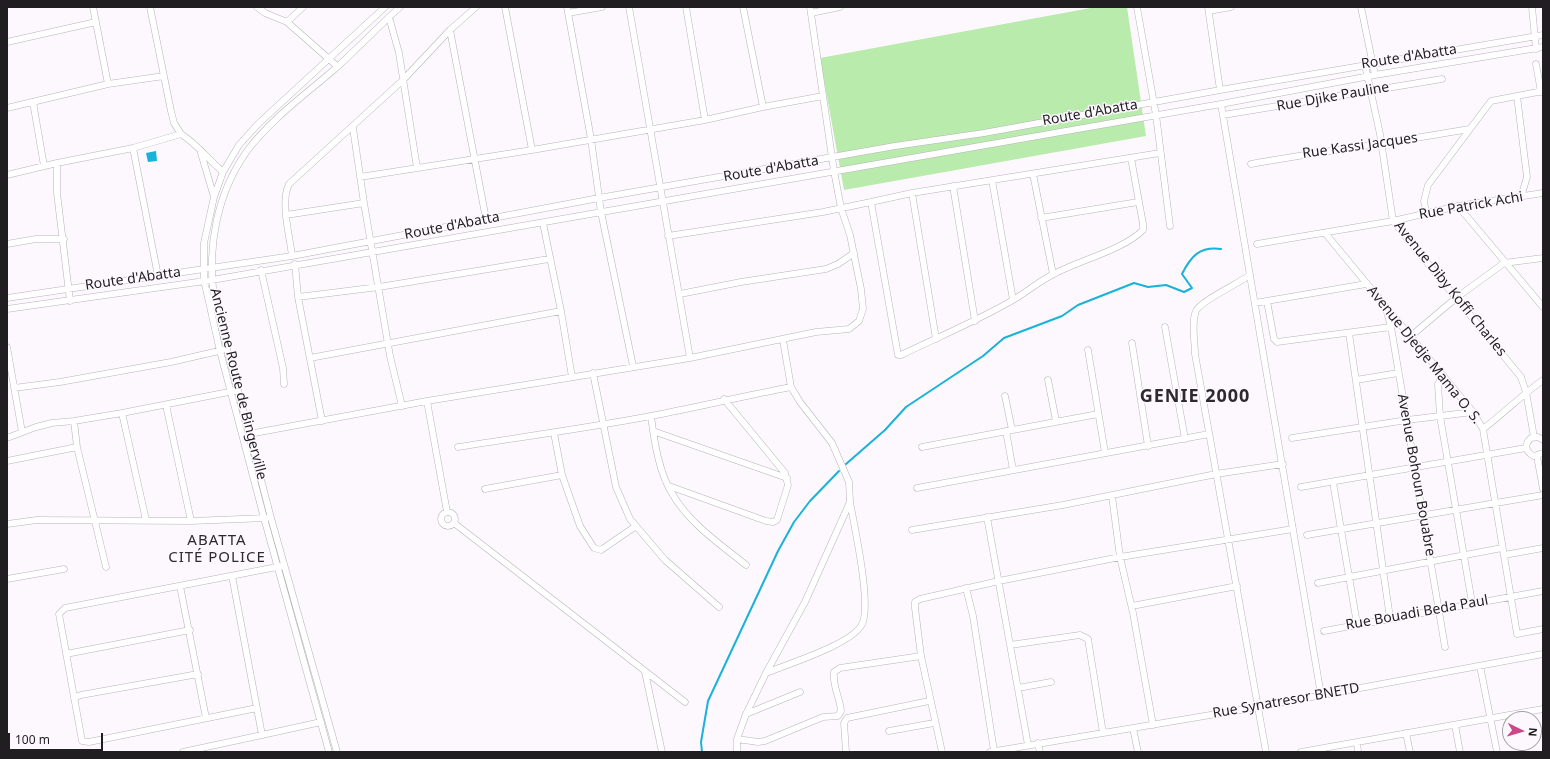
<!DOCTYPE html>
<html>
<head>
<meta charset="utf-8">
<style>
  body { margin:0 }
  #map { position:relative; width:1550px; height:759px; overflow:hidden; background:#fcf8fe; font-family:"Noto Sans",sans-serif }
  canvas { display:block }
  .frame { position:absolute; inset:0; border:8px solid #201e21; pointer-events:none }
  .north { position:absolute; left:1502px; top:711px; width:40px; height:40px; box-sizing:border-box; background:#fcf8fe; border:1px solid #a4a1a6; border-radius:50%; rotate:95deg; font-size:11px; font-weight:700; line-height:16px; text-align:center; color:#201e21 }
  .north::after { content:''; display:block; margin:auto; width:14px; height:18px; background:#cd4687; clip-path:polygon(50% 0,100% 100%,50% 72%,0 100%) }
  .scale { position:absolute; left:8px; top:733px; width:95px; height:18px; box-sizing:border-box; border:2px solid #201e21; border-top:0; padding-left:5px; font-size:12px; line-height:14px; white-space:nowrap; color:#201e21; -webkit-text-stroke:3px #fcf8fe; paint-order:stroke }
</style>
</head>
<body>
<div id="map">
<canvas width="1550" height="759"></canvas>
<div class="frame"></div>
<div class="north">N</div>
<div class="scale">100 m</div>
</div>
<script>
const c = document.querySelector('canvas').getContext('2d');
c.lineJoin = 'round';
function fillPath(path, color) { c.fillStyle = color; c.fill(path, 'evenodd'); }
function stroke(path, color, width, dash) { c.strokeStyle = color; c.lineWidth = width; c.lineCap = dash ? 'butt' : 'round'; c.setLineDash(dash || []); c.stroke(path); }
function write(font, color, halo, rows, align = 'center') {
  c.font = font + ' "Noto Sans",sans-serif'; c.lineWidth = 3; c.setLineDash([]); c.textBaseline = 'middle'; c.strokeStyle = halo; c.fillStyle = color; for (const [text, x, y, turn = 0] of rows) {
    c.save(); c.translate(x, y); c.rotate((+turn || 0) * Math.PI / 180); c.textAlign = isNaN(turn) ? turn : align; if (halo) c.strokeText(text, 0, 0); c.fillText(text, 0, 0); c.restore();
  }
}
const green = new Path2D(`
  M1096,7H1127L1146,136L844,190L820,58Z`);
const water = new Path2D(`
  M156,151L157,161L148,162L146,153Z`);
const stream = new Path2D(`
  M846,464L885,430L906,407L983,356L1004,338L1062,316L1078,305L1134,283L1148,287L1166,285L1184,292L1192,288L1182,274C1191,256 1200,246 1221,249
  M702,752L701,742L708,701L778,551L794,522L810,501L839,471`);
const minor = new Path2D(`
  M93,7L108,84
  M150,7L171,111L174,123L181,134
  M257,7L265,13L287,22L337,66
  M505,7L532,150L705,120L763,107L823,96
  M567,7L591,139L601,212L633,366
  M629,7L690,358
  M686,7L705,120
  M743,7L763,107
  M1137,7L1156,115L1170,226
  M1208,7L1220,90
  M1361,7L1375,75
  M1532,7L1536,49
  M1209,11L1231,7
  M568,13L602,7
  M811,13L840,7
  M389,17L399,53L417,168
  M287,22L303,7
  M450,30L486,219
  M7,42L96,22
  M1536,64L1541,92
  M1365,65L1380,134L1393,221L1521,377L1526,392L1534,437
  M1517,96L1527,177L1521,197
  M33,102L44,166
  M1221,104L1321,695
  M7,108L108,84L164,76
  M1223,115L1442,79
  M133,148L158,276
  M201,153L214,197
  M1131,158L1143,224V230C1123,250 1080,260 1054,274C1039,281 1027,292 1013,300C977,321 938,337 901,355H898L871,202L912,193L1160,153
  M57,163V193L70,301
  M1251,164C1324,151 1397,142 1469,129
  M1033,174L1053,274
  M7,175L57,163L133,148L181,134C197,144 209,160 223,172
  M360,177L532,150
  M992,180L1013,300
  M953,186L975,321
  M912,193L936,339
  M364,203L390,356L402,406
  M1458,206L1543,307
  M1426,213L1424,201L1428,185L1491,101L1543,91
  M286,215L364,203L353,128
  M1041,218L1138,202
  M1325,233L1473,412L1483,429L1517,634L1543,629
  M668,236L823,212L871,202
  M7,244L36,239H64
  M1257,244L1393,221L1458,206L1543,193
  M292,256C290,237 280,202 289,184L403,80L450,30L476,7
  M295,264L298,297L322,421
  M261,270L283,368L284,384
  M1250,275C1239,283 1199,302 1196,311C1191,323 1195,342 1195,354L1266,752
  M680,294L741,282L826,269L838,264L854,253
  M298,297L379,287L549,259
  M7,298L292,256L599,198L895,146L984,133L1220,90L1543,35
  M1267,301L1274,339L1277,342L1391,327
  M1255,303L1366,284
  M1386,308L1391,327L1445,647
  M7,309L212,280L1221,104L1375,75L1543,47
  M561,311L572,377
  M1165,327L1185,439
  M1349,333L1390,618
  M1411,336L1456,298L1504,263L1543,258
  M1132,343L1148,446
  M7,347L22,432
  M1088,350L1105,453
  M310,358L561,311L543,223
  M593,373L616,487L630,519L665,560L719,607
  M1443,375L1438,384L1440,416L1472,603
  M1048,380L1056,421
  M1356,380L1398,373
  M14,388L60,382L171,362L223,350
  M1005,396L1012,430
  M427,401L447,512
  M166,405L191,521
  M122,413L146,520
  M651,416C654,440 659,474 673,495C690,524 720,544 746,565
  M74,421L77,447L106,567
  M1483,429C1504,413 1522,395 1543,380
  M653,431L787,478
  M1006,431L1013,470
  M554,433L562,475L580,526L594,548L601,550L636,526
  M249,434L427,401L690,358L816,332L849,329L859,321L863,309L861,289L850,235L841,208L834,171L810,7
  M7,438L36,427L52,423L74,421L122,413L234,391
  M1292,438L1407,420L1473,412
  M1543,440L1538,437L1531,438C1524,444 1525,452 1534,456L1543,453
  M458,447C522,437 587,428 651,416C698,407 744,396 791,387
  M922,447L1098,414
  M1537,456L1543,489
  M7,461L77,447
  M1333,482L1357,624
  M669,486L766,521L773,522L777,520L788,485L785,473L724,399
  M1301,487L1526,448
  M917,488L1209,434
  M485,489L562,475
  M1112,496L1120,557L1133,613L1153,725
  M441 519a7 7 0 1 1 14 0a7 7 0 1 1-14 0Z
  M987,517L1028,745
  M454,523L685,702
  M7,524L37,520L191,521L266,518
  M912,530L1063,505L1216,474L1283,464
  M1307,535L1543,495
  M1504,555L1543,548
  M232,576L262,735L321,722
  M7,579L64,569
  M1318,583L1502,548
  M180,586L206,718
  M966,588L973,616L994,751
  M1132,606L1237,586
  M1324,631L1543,591
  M1010,645L1080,635L1088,639L1103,733
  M66,654L190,630
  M1480,666L1497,752
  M645,672L662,752
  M766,673C788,664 849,645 861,626C873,609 854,525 850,502
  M1018,688L1051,682
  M74,698L81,695L198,674
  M257,708L89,742L82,741L59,614L65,608L282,566
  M746,714L800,692
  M1455,725L1460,752
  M1133,728L1138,752
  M889,731L934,723
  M1406,733L1410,752
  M737,739L758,742L765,741L823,717L838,716L841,711C840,698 832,685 834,672L840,668L921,656
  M1357,742L1358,752
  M1038,743L1040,752
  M183,752L262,735
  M329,752L264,518L220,351L204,280V243L214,197L223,172L239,145L258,124L385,7
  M337,752L271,518L214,298C207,247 217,193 247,151C271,119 306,94 336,68C358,48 378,27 400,7
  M737,752V739L746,714L766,673L805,602L850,502L849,482L832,443L800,402L791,387L783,340
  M846,752L844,723L847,718L929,701
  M942,752L921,656L915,608V602L920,599L999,581L1120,557L1293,529
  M990,752L1258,707L1543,654
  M1301,752L1543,709`);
const streetNames = [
  ["Route d'Abatta",1409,57,-9],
  ["Rue Djike Pauline",1333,97,-10],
  ["Route d'Abatta",1090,113,-10],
  ["Rue Kassi Jacques",1360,146,-8],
  ["Route d'Abatta",771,169,-10],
  ["Rue Patrick Achi",1471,206,-10],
  ["Route d'Abatta",452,226,-11],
  ["Route d'Abatta",133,279,-8],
  ["Avenue Diby Koffi Charles",1450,289,51],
  ["Avenue Djedje Mama O. S.",1424,355,51],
  ["Ancienne Route de Bingerville",238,384,76],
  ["Avenue Bohoun Bouabre",1416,475,80],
  ["Rue Bouadi Beda Paul",1417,613,-10],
  ["Rue Synatresor BNETD",1286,701,-10]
];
const neighbourhoodNames = [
  ["ABATTA",217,541],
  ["CITÉ POLICE",217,558]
];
const districtNames = [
  ["GENIE 2000",1195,397]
];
fillPath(green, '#b9ebac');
fillPath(water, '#19b2d9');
stroke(stream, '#19b2d9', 2);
stroke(minor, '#b8b3ba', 7);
stroke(minor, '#fff', 6);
write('14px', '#201e21', '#fcf8fe', streetNames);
c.letterSpacing = '1px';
write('15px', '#2d2a2f', '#fcf8fe', neighbourhoodNames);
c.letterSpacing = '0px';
c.letterSpacing = '1px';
write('bold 18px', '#2d2a2f', '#fcf8fe', districtNames);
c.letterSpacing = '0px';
</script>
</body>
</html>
